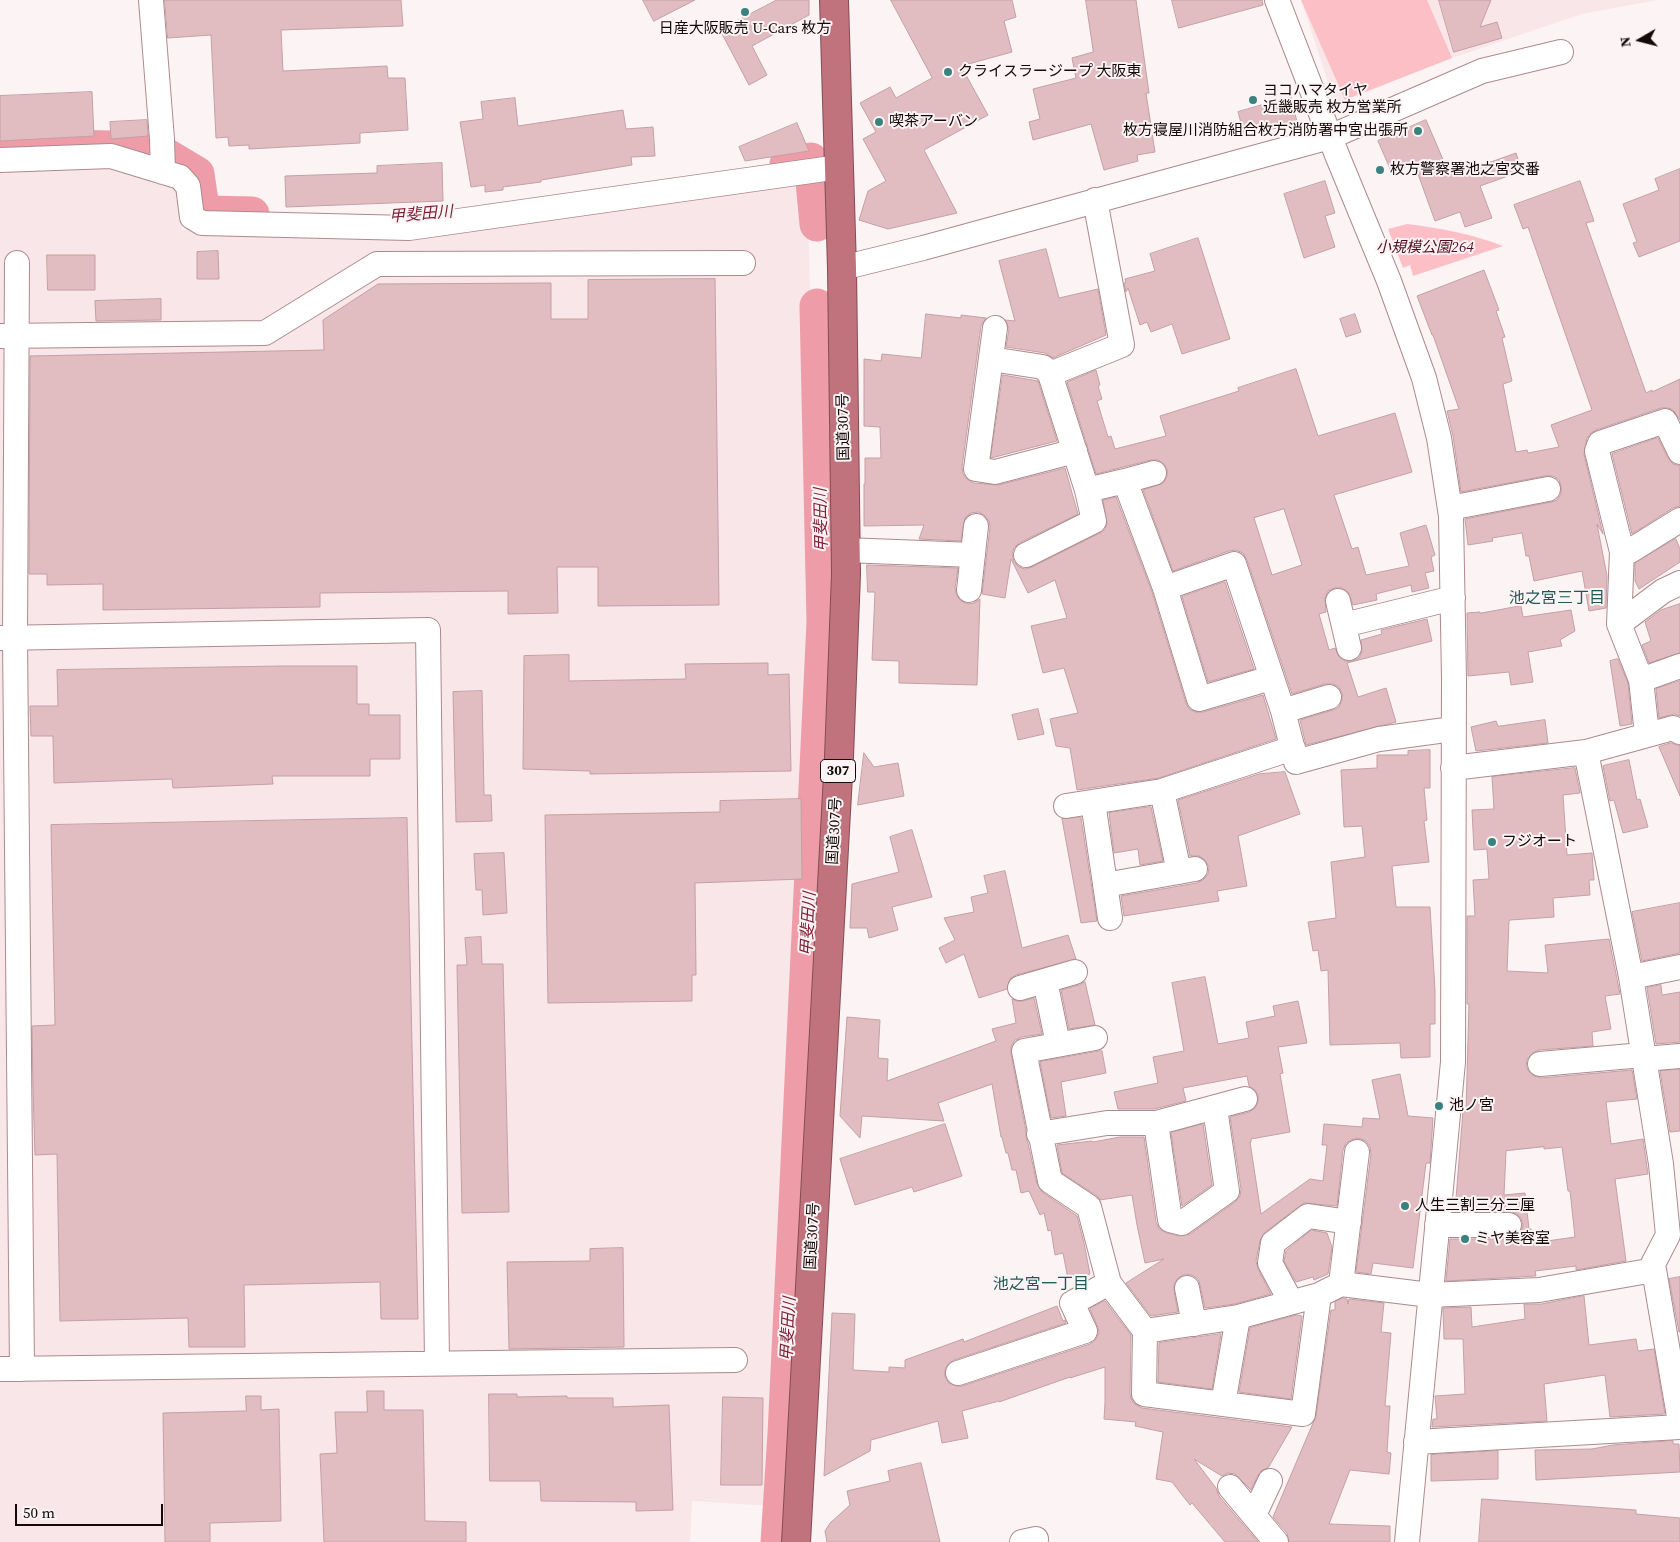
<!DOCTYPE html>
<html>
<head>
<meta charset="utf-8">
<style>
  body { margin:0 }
  #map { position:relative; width:1680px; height:1542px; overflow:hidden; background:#fbf3f4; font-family:"Source Serif 4",serif }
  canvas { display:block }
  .north { position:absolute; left:1615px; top:15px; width:50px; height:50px; -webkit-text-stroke:4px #fbf3f4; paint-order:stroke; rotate:262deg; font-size:14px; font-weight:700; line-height:20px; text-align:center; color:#140809 }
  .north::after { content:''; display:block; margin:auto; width:18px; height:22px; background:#140809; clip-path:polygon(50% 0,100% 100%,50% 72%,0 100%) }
  .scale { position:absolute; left:15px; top:1504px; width:148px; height:22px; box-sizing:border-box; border:2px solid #140809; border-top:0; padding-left:6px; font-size:15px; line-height:18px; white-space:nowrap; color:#140809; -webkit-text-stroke:4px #fbf3f4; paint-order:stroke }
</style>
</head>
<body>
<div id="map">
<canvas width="1680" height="1542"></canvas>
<div class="north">N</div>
<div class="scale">50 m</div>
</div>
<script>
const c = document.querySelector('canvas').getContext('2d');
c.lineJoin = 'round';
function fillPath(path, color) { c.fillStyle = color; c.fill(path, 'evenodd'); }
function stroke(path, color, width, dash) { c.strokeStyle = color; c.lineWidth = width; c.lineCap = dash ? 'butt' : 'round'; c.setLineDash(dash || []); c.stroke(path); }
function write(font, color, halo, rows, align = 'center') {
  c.font = font + ' "Source Serif 4","Noto Sans JP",serif'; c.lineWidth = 4; c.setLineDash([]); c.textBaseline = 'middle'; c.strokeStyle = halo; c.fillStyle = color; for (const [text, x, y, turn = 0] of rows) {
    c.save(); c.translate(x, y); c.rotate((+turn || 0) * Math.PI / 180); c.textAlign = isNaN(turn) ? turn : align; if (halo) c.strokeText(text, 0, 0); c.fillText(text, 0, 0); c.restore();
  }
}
const built = new Path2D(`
  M1301,0H1657L1582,14L1452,58L1335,103Z
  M0,166H103L179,184L182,230L239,227L402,240L793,180L807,188L820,622L773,1506L692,1501L690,1542H0Z`);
const green = new Path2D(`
  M1301,0H1427L1452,58L1345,100Z
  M1407,224C1439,228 1472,234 1503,246L1413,276L1410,265L1403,268L1388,229Z`);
const river = new Path2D(`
  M0,146L114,148L162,153L197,174L202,208L208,213L252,214
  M787,164L811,160L817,224
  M778,1542L785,1434L824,622L817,306`);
const building = new Path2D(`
  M165,0H401L403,26L281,30L283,71L387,66L388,78H405L408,130L360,133V143L249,149V145L229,146L228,137L216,138L211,35L168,38Z
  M643,0H695L654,21Z
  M777,0H809V15L752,46L767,75L749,85L720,30Z
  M891,0H1012L1016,17L1004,21L1012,52L961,66L988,115L924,150L957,213L888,229L859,220L868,191L886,181L863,139L876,132L860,103L890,87L896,98L932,78Z
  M1086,0H1136L1149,93H1146L1155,152L1137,155L1138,161L1104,170L1091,124L1033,140L1029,122L1040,119L1033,89L1076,78L1072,58L1093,52Z
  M1172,0H1262L1263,5L1179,28Z
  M1439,0H1491L1480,27L1497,22L1502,38L1454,52Z
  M92,92L94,136L0,141V96Z
  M1291,97L1297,122L1245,137L1238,112Z
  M515,98L518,126L623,110L626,129L653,127L655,156L631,157L632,165L541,180V182L503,187V190L485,192V185L471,187L460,122L483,119L481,102Z
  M147,120L148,136L111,139L110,122Z
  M1426,120L1448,171L1472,162L1474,168L1516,153L1522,171L1480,186L1492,218L1465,227L1460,212L1435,221L1414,163L1392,173L1378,141Z
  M797,123L809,151L745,161L739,147Z
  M442,163L443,201L286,207L285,176L377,173V166Z
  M1680,169V241L1639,257L1633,243L1637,242L1623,204L1659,190L1655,179Z
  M1325,181L1335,213L1325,216L1335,247L1304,258L1284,194Z
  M1580,181L1594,221L1586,223L1646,393L1652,390V392L1680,379V420L1673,410L1668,408H1661L1596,430L1591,433L1587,438L1584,454L1603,534L1597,524L1607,576L1606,608L1589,611L1582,571L1534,581L1529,556H1526L1522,533L1492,538L1493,541L1468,545L1465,519L1551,502L1557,500L1561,494V486L1559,480L1553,476H1545L1461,492L1453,436L1447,411L1459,409L1433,335H1432L1417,296L1484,270L1499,310L1496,311L1505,337L1502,338L1512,381L1503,384L1516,452L1527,450L1528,453L1559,447L1551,425L1592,410L1528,227L1523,229L1514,205Z
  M1198,238L1230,339L1182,354L1172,324L1151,332L1147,322L1140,325L1128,288L1126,292L1124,283H1126L1125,279L1155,271L1150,254Z
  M1046,249L1059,298L1098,289L1106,335L1053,358L1045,353L1006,347L1009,329L1005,320L1015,321L999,261Z
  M218,251L219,279H197V252Z
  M47,255H95V290H48Z
  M715,279L719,605L598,606V567H557L558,613L508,614V591L320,593V607L103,610V584L47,585V574H29L30,356L324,350L323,320L378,284L551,283V319H588V280Z
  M161,299V320L96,321L95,301Z
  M926,314L961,318V315L986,318L981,326L962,467L963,474L967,479L974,483L998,485L1065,468L1078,514L1019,543L1014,548L1012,554L1014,562L1019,567L1025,569L1032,567L1100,533L1105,529L1107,524L1103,500L1116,497L1152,592L1186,703L1189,709L1195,712H1203L1263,695L1276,739L1159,778L1077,790L1070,748L1056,746L1050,719L1078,713L1064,668L1043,673L1031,626L1067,618L1055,580L1028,593L1011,559L1005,598L982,594L990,527L989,521L984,515L978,512L971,513L965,518L961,541L919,539L924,525L864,526V484H865V458H881L880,427L864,426V359L881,361L882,354L921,358Z
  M1355,314L1361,332L1346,337L1340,319Z
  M1296,369L1318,436L1395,413L1412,472L1334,495L1352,549L1358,547L1366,575L1409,566L1400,533L1426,525L1435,555L1431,557L1434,571L1425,573L1429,588L1412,592L1411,585L1376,594L1377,600L1353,605L1348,592L1342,588H1335L1328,591L1325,598L1326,612L1319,614L1329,650L1335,648L1339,657L1345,661H1352L1359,658L1362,652L1361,640L1382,634L1381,630L1427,619L1432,641L1347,663L1358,697L1386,688L1396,722L1306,745L1300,720L1333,710L1339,707L1342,700V693L1339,687L1333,684H1325L1292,694L1247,560L1243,553L1236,550L1229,551L1173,571L1143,490L1163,483L1167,477V469L1164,464L1158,460H1151L1096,474L1067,382L1096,370L1100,385L1098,386L1102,399L1097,401L1108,437L1111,436L1115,449L1166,436L1160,416L1239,391L1238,388ZM1284,509L1302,565L1272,575L1254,518Z
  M1003,375L1038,381L1057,441L991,458Z
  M1658,438L1668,458L1673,464L1680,466V506L1673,508L1632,534L1612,454Z
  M1676,539L1680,549V562L1639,589L1635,581V563Z
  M867,565L958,568L955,588L957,596L961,601L968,604L974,603L980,599L977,685L899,683V661L872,660L875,592H868Z
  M1225,582L1254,669L1208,682L1182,597Z
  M1680,604V653L1649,663L1642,645L1651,641L1645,622L1661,610Z
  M1521,606L1523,617L1571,610L1575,631L1560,640L1562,646L1528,652L1533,682L1511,685L1509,672L1468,676L1467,613L1480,612V613Z
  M569,655V681L686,679L685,664L768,663V675L789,674L791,771L590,774V771L523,769L524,656Z
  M1618,659L1628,683L1632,724L1620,726L1610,661Z
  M282,666H357V704H369V715H400V759H370V776H272L273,784L173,788L172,779L54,783L53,736H31L30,706H58L57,670Z
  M1680,681V716L1674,714L1659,718L1656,689Z
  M482,691L484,795H491L492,821L456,822L453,692Z
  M1038,709L1044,734L1018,740L1012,715Z
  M1545,720L1548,743L1476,751L1471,727L1496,721L1498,726Z
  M1671,743L1680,746V796L1659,747Z
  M1430,750V788H1424L1427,820L1424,821L1429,862L1392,866L1396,907H1430L1435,990V1024H1430V1057L1401,1058L1400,1043L1330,1045L1328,970L1321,971L1318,950L1313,951L1308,922L1336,918L1331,862L1365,857L1362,826L1344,827L1341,770L1377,768V755H1408V751Z
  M864,753L874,767L898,763L904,796L858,805Z
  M1629,760L1637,800L1640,799L1648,827L1623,833L1614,800L1610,801L1603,766Z
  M1575,768L1580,793L1563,795L1567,855L1592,853L1594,880H1589L1590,895L1553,898L1554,917L1510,920L1509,921L1507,971L1548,973L1545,945L1609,939L1620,994L1605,996L1611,1029L1592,1032L1593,1046L1539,1050L1533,1053L1527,1059L1526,1066L1529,1072L1534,1076L1541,1078L1632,1070L1637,1099L1606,1102L1611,1144L1643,1139L1648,1174L1615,1179L1626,1261L1576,1270V1266L1535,1271L1536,1276L1446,1281L1450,1239H1509L1516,1237L1521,1231L1523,1225L1521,1218L1515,1213L1509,1211H1453H1455L1463,1111L1466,1112L1469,1004H1467V916H1475L1473,880L1489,879L1487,849L1474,850L1472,810L1494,809L1492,777ZM1544,1147V1149L1562,1147L1568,1191H1570L1575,1237L1533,1243L1531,1229H1529L1525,1193L1504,1195L1506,1151Z
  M1285,772L1300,814L1238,836L1247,886L1217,891L1219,901L1124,916L1121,896L1197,883L1203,880L1208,874L1209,867L1205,860L1199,856H1190L1178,800L1259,774Z
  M801,799L802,879L695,883L696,975H692V1001L548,1003L545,815L720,812V801Z
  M1151,807L1163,861L1140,865L1138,849L1114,853L1109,813Z
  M407,818L418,1319H381L380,1282L244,1285L245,1347H189L188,1318L60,1321L57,1154L35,1155L33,1087L32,1026L55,1025L51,825Z
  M1081,818L1097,921L1081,923L1062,819Z
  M912,830L932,897L892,907L898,930L869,938L867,928H850L852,884L899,872L890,837Z
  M504,853L507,913L483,915L482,890H476L474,854Z
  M1005,871L1022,948L1068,935L1076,959L1016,975L1010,979L1007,989L979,998L964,954L946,963L939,948L955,940L944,918L974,912L971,897L988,893L984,876Z
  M1680,903V953L1642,961L1632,912Z
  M481,937L482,964H503L509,1212L462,1213L457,965H467L465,938Z
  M1205,977L1218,1044L1249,1038L1246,1022L1275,1016L1273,1006L1298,1001L1307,1043L1278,1047L1283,1073L1280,1074L1290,1132L1251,1139V1142H1250L1261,1214L1310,1179L1323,1181L1327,1145H1322L1324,1124L1362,1127L1363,1118L1380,1119L1372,1080L1400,1074L1408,1116L1433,1118L1430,1163H1426L1413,1268L1373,1263L1371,1274L1356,1272L1371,1154L1370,1147L1366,1141L1358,1138L1351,1140L1346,1143L1343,1150L1337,1206L1304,1203L1265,1232L1260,1240L1256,1261L1258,1269L1271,1294L1235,1304L1205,1308L1200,1285L1198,1279L1192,1275L1185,1274L1178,1278L1174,1284V1291L1178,1312L1151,1316L1126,1283L1164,1259L1145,1263L1137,1225L1132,1195L1100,1200L1097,1196L1062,1173L1057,1145L1092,1141L1093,1142L1120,1137H1144L1156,1222L1159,1229L1167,1233L1179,1236L1190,1234L1235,1202L1240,1196L1241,1189L1230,1117L1249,1112L1255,1108L1258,1102V1095L1255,1090L1249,1086L1247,1076L1183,1088L1186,1101L1154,1109H1118L1114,1092L1158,1083L1153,1057L1184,1051L1172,983Z
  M1085,982L1095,1025L1069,1029L1061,990L1079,985Z
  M1661,985L1662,995L1680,992V1042L1656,1044L1647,988Z
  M1034,998L1042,1034L1022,1037L1015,1040L1011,1046V1054L1026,1131V1137L1028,1143L1037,1184L1042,1192L1077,1216L1084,1243L1090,1274L1068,1279L1063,1253L1055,1255L1051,1230L1048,1231L1044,1213L1040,1215L1029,1191L1021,1193L1016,1170H1012L1008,1153H1006L1002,1137H1001L992,1084L938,1103L944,1121L862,1116L860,1138L840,1116L847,1017L880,1020L878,1058L888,1059L887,1081L996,1041L992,1029L1016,1023L1012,999L1017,1001H1023Z
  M1102,1051L1106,1073L1061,1082L1066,1116L1051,1118L1040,1062Z
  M1680,1070V1131L1670,1132L1660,1071Z
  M945,1124L962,1176L914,1192L912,1187L855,1205L840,1159Z
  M1203,1124L1212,1185L1182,1206L1171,1133Z
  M1312,1230L1327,1233L1332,1247L1328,1274L1314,1280L1313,1277L1296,1282L1284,1261L1286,1251Z
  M623,1248L624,1347L509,1349L507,1262L590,1261V1249Z
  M1680,1277V1332H1679L1669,1279Z
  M1584,1296L1589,1345L1636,1339L1638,1351L1654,1349L1665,1414L1610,1417L1605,1375L1544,1384L1547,1421L1432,1427L1433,1419H1437L1435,1396L1465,1394L1463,1339H1444L1443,1308L1471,1307L1472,1327L1525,1319L1524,1304H1541Z
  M1343,1298L1347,1299L1348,1304L1349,1299L1384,1303L1381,1332L1391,1333L1385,1406H1390L1387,1452L1391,1453L1389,1474L1350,1470L1329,1524L1390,1526V1542H1289L1287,1533L1273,1517L1316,1416L1331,1310H1335V1302Z
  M1105,1301L1131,1335L1130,1394L1132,1401L1136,1405L1142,1408L1292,1427L1268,1468L1262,1470L1258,1475L1251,1490L1235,1474L1228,1473L1222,1476L1194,1459L1216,1488L1219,1496L1258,1542H1225L1192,1503L1190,1505L1172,1482L1156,1479L1163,1432L1135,1426L1136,1422L1104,1419L1105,1403V1367L1070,1378V1377L999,1402V1401L962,1411L968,1438L942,1443L938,1421L871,1440L870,1451L824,1476L832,1313L855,1314L853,1370L889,1372V1367L905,1368V1360L963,1339L964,1342L1057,1306L1063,1321L1065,1320L1066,1323L954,1360L948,1364L945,1370V1377L949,1383L956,1386H962L1090,1344L1096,1339L1099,1332L1097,1325L1090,1309Z
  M1297,1315L1302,1316L1291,1399L1239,1392L1250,1328Z
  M1221,1334L1212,1389L1158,1382L1159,1343Z
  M367,1391H384V1410H423L425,1521L466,1522V1542H324L320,1454L337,1453L335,1412H367Z
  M489,1394H517V1397L567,1396V1398H613V1407L669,1405L673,1510L636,1511V1502L541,1501L540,1481H490Z
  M246,1396H261V1410L279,1409L281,1521L210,1523V1542H165L163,1413L246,1411Z
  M723,1397L763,1398L762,1485H721Z
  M1673,1441V1444H1679L1680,1472L1536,1480L1535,1450L1592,1449L1613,1445Z
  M1498,1451V1479L1431,1481V1455Z
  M921,1463L940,1542H827L825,1531L830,1523L850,1505L847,1491L890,1481L888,1471Z
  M1482,1499L1636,1510V1514L1680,1518V1542H1479Z`);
const minor = new Path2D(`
  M151,0L162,139L163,172
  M1277,0L1337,155L1389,281L1424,378L1439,438L1451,516L1454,679L1453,1062L1407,1542
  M0,160L111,156L180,177L188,186L192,217L202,223L409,228L839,167
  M17,263L15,638L22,1369
  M842,268L923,248L1330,137L1482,71L1561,52
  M995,328L976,469L995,472L1075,451
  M0,336L265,333L377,264L743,263
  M991,359L1043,367L1050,374
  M1125,481L1154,473
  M1087,490L1125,481L1165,588L1199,699L1271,678
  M1450,508L1548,489
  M845,550L973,555
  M1622,552L1630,551L1680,520
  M1026,555L1094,521L1087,490L1050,374L1122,345L1095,200
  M1165,588L1234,564L1283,711L1296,762L1379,739L1453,729
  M969,590L976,526
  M1338,601L1349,648
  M1619,624L1663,591L1680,583
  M1344,625L1453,598
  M0,638L428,630L437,1363
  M1641,680L1680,666
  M1283,711L1329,697
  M1647,734L1641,680L1619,624L1622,552L1597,451L1600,443L1665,421L1680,452
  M1586,752L1631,977L1661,1164L1668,1235L1653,1264L1680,1422
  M1453,768L1586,752L1673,728L1680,732
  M1162,791L1179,872
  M1093,802L1110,918
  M1066,806L1162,791L1293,748
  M1105,885L1195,869
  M1631,977L1680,967
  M1045,981L1058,1044
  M1020,988L1075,972
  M1095,1038L1024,1051L1050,1181L1089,1207L1109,1283L1145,1331
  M1644,1059L1680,1056
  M1540,1064L1643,1055
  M1156,1123L1170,1220L1182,1223L1227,1191L1215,1108
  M1039,1134L1107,1123H1156L1245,1099
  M1437,1225H1509
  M1341,1284L1357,1152
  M1187,1288L1194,1324
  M1319,1295L1303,1414L1144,1394L1145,1331L1238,1317L1319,1295L1341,1284L1430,1295L1539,1290L1654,1270
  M1291,1302L1270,1263L1273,1243L1308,1216L1349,1222
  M0,1369L735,1360
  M958,1373L1085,1331L1072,1303L1109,1283
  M1223,1404L1238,1317
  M1416,1442L1680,1427
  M1230,1487L1276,1542
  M1254,1515L1270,1481
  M1022,1542L1036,1539`);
const highway = new Path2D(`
  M796,1542L839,757L846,574L842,268L834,0`);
const markers = [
  [745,12,5,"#3a827e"],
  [948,72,5,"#3a827e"],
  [1253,100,5,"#3a827e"],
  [879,122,5,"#3a827e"],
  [1418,131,5,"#3a827e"],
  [1380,170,5,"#3a827e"],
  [1492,842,5,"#3a827e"],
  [1439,1106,5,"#3a827e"],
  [1405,1206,5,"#3a827e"],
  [1465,1239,5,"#3a827e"]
];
const shields = [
  [838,771,35]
];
const shieldNames = [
  ["307",838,771]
];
const poiNames = [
  ["日産大阪販売 U-Cars 枚方",745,29,"center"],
  ["クライスラージープ 大阪東",958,72],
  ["ヨコハマタイヤ",1263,91],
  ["近畿販売 枚方営業所",1263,108],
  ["喫茶アーバン",889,122],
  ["枚方寝屋川消防組合枚方消防署中宮出張所",1408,131,"right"],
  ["枚方警察署池之宮交番",1390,170],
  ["フジオート",1502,842],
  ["池ノ宮",1449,1106],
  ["人生三割三分三厘",1415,1206],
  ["ミヤ美容室",1475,1239]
];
const parkNames = [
  ["小規模公園264",1425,248]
];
const streetNames = [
  ["国道307号",844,427,-91],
  ["国道307号",835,831,-87],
  ["国道307号",813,1236,-87]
];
const waterNames = [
  ["甲斐田川",421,215,-5],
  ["甲斐田川",822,520,-91],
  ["甲斐田川",809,924,-87],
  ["甲斐田川",789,1329,-87]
];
const neighbourhoodNames = [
  ["池之宮三丁目",1557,599],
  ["池之宮一丁目",1041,1285]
];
fillPath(built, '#f9e6e8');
fillPath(green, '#fcbfc6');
stroke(river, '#ee9da8', 35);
fillPath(building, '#e1bcc0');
stroke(building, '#c4a0a4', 1);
stroke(minor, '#ad8a8e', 26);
stroke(highway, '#844d54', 30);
stroke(minor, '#fff', 24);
stroke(highway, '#c0727d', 28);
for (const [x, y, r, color] of markers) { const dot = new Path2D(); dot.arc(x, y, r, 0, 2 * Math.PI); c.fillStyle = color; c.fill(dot); stroke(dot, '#fbf3f4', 2); }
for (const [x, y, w] of shields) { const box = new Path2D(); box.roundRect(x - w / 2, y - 11.5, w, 23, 4); c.fillStyle = '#fbf3f4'; c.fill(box); stroke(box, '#140809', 1); }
write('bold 14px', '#140809', null, shieldNames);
write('15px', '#140809', '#fbf3f4', poiNames, 'left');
write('italic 15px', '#520b1f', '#fbf3f4', parkNames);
write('15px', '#140809', '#fbf3f4', streetNames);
write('italic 16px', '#7c1f36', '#fbf3f4', waterNames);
write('16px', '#1e5956', '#fbf3f4', neighbourhoodNames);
</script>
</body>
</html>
